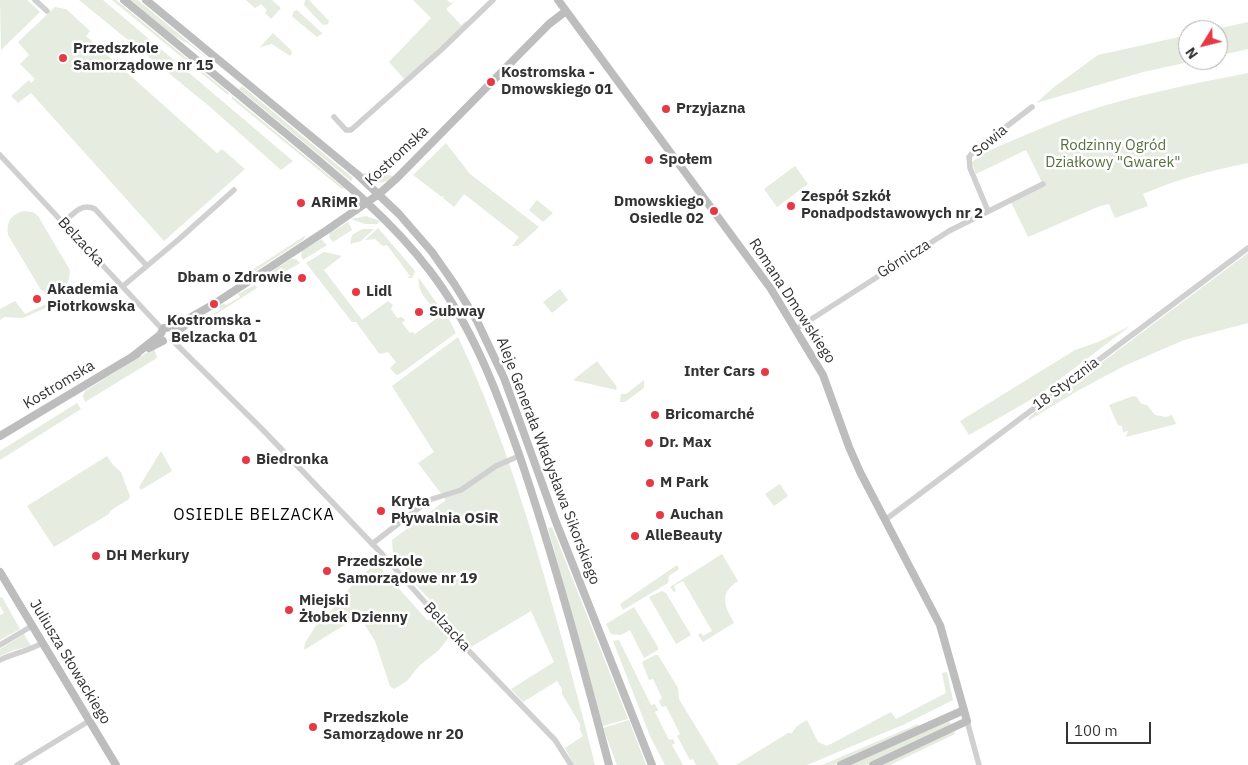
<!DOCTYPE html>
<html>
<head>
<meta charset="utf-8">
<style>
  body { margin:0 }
  #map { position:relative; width:1248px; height:765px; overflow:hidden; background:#fff; font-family:"IBM Plex Sans",sans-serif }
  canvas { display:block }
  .north { position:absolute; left:1178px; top:20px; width:50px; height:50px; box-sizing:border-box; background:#fff; border:1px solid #adadad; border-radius:50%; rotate:234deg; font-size:14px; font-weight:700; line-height:20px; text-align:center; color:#333 }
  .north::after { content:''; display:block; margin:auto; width:18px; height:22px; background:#e63946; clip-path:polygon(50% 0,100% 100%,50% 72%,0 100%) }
  .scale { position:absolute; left:1066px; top:722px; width:85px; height:22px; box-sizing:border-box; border:2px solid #333; border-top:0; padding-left:6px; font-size:15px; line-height:18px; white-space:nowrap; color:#333; -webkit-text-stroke:4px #fff; paint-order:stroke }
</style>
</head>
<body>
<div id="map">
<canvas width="1248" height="765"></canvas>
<div class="north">N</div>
<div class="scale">100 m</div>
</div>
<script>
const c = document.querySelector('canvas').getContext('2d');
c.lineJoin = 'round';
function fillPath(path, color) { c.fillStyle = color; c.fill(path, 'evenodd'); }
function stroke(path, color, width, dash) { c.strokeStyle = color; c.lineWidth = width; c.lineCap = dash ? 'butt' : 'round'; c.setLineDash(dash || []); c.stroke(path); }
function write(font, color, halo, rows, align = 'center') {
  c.font = font + ' "IBM Plex Sans",sans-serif'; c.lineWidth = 5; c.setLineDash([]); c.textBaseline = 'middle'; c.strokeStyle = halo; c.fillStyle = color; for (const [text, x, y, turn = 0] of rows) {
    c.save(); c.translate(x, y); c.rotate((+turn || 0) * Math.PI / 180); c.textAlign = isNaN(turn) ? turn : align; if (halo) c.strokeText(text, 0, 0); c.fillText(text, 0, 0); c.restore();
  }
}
const green = new Path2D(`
  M0,0H27L40,12L1,50Z
  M79,0H103L293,161L281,170L209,106Z
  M112,0H116L229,93L228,95Z
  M130,0H138L222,70L189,44L174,36Z
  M246,0H272L281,8L271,19L265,13L267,10L261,4L255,8Z
  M305,0H309L329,21L328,24L323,25L304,5Z
  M413,0H447L451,3L456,0L446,9L461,25L466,21L467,22L405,80L389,62L431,18Z
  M55,7L66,9L90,31L86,36L217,153L222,149L245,169L164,241L31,93L18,103L11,96L29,80L31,83L35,79L20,64L29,55L18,42Z
  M297,10L321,32L323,33L317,37L295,19L292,16L294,11Z
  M1248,22V49L1218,56V30H1212Z
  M273,33L291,50L292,53L290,56L272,44L260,47Z
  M1188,35V60H1198L1143,72L1036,103L1054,87L1098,55Z
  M1248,73V163C1213,170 1177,179 1143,194L1148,206L1115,218L1109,204L1100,206L1028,237L1011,202L1044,186L1026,150L976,174L972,162L986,152C1017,139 1049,124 1081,113C1135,95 1192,84 1248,73Z
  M242,86L353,178L351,181L239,89Z
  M232,96L344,188L342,189L232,99Z
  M446,143L470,174L539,227L518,246H512L519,237L464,194L454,207L443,198L445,195L442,197L413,175Z
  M795,166L808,184L777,207L764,189Z
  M364,173L390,175L393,177C382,187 373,182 363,174Z
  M537,200L553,213L543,222L529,210Z
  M24,211L33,212L38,216L70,270C70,287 58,299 41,290L8,235C6,222 11,214 24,211Z
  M366,216L380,221L377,224H365L351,219Z
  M348,222L352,230L333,242L329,237L330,233Z
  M378,228L415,271L412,278H408L410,276L387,245L383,246L375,239L365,240Z
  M362,229H374L361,241L350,244L352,235Z
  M306,235L303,240L249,275L246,274Z
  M321,239L327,245L303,260L301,256L302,251Z
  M324,252L342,256L324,270L362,320L388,301L393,305L391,309L397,318L402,317L405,320L402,323L410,333L413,332L415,334L437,318L449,319L456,333L404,371L398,375L395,374L390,368L396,362L388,352L380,354L378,352L356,322H352L306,263Z
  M1248,253V323L1184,340L1124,366L1079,390L1028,421L1029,417Z
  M291,259H296L300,263L266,283L264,280L275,269Z
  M419,278L443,312C431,309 416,290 419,278Z
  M255,285L257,288L210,318L190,325L206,314L212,315L221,309L218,306L223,304L226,305L240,297L238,294Z
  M560,289L568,300L552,313L543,302Z
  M15,301L25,314L46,304L50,306L23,318L4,317L0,320V309Z
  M1130,326L1039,395L969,435L960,421L1075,350L1098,342Z
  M458,337C494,412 520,492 543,572C561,634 579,700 595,765H574L565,748L583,736L580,730V724L562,694V689L557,681L523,702L511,689L554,662L531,611L471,647L470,644L409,577L410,572L393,554L392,540L446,500L418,463L434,452L392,386Z
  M154,348L157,358L85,402L83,396L85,391Z
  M597,361L617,387L616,390L573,380Z
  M644,380V388L625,402H620L621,394H626Z
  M1133,396L1137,397L1139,401L1142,404L1147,405L1155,415L1166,417L1172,415L1176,424L1126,437L1128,431L1123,432L1122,426L1118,425L1109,405Z
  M77,403L81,409L0,460V451Z
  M161,451L172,471L141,490L139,487Z
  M107,456L113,465L121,472L130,496L129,499L110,511L109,514L54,547L27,506Z
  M780,484L788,496L774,506L765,494Z
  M552,527L628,719L603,726L548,528Z
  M722,554L738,581C718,594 725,606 734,623L703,642L698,635L701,633L703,636L712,631L683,581L674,586L676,591L674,592L670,587Z
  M374,565H378L427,620L437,621L448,633L449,637L439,650L419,666L407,681L394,689L390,686L375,641L359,616L304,650L305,643L320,619L331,611L353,584Z
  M677,565L679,569L669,576L668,583L623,610L620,604Z
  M662,591L666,593L691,635L676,644L649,597Z
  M2,597L20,629L0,640V615L4,613L0,606V598Z
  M634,607L658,647V650L644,658L630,630L621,635L611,634L606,624Z
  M24,634L31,646L14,650L0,656V649Z
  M619,640L651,705L655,704L658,710L655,712L669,740L673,739L675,743L672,745L683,765H665L650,736L613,641Z
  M655,655H658L678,688L679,699L719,765H696L693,759L690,760L677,736L680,734L666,706L662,707L659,701L662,698L653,679L649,680L642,662Z
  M947,672L953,700L905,724L807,765H736L788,733H792L797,726L807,720L818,742L827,746L891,712L896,719L946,693L942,673Z
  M629,720L646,765H617L603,728Z
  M949,721L951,725L866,765H850Z
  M918,724V728L834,765H822Z
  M954,730L955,734L890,765H881Z`);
const street = new Path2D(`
  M35,0L47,11
  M334,117L346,130H351L441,50L493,0
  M0,155L162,329
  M988,211L970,168L969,157L973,152L1032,107
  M63,223C73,214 82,202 95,209L147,266
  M123,286L178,240L234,190
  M796,329L949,231L1043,184
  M172,340L262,429L383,555L463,645L555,740L571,765
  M885,520L1248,248
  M372,544L429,500L461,490L496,466L519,456
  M0,645L32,626
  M0,660C14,653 29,651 42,643
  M967,721L979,765
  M17,765L89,721`);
const secondary = new Path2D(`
  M124,0C178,44 231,88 284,132C336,175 389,217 430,271C473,327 497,392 520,457C554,558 582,662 609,765
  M146,0L358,175L399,214L432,252L455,285L477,321L504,378L556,522L652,765
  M558,0L771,289L823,375L849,447L860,472L940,625L967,721L873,765
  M175,333L193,319
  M149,348L163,341
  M132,357L160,335L164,328L174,327L214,304L327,230L379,194L397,178L549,24L566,11
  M0,436L137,354
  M0,572L116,765
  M841,765L964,710`);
const markers = [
  [63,58,5,"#e63946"],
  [491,82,5,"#e63946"],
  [666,109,5,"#e63946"],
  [649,160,5,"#e63946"],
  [301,203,5,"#e63946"],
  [791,206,5,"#e63946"],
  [714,211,5,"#e63946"],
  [302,278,5,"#e63946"],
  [356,292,5,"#e63946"],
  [37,299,5,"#e63946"],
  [214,304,5,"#e63946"],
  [419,312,5,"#e63946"],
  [765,372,5,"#e63946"],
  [655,415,5,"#e63946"],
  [649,443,5,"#e63946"],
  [246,460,5,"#e63946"],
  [650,483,5,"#e63946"],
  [381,511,5,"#e63946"],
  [660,515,5,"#e63946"],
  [635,536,5,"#e63946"],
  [96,556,5,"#e63946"],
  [327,571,5,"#e63946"],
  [289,610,5,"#e63946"],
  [313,727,5,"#e63946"]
];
const poiNames = [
  ["Przedszkole",73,49],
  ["Samorządowe nr 15",73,66],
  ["Kostromska -",501,73],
  ["Dmowskiego 01",501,90],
  ["Przyjazna",676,109],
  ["Społem",659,160],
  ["Zespół Szkół",801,197],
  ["Ponadpodstawowych nr 2",801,214],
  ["Dmowskiego",704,202,"right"],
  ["Osiedle 02",704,219,"right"],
  ["ARiMR",311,203],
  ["Dbam o Zdrowie",292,278,"right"],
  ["Akademia",47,290],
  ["Piotrkowska",47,307],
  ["Lidl",366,292],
  ["Subway",429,312],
  ["Kostromska -",214,321,"center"],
  ["Belzacka 01",214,338,"center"],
  ["Inter Cars",755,372,"right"],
  ["Bricomarché",665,415],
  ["Dr. Max",659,443],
  ["Biedronka",256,460],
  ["M Park",660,483],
  ["Kryta",391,502],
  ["Pływalnia OSiR",391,519],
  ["Auchan",670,515],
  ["AlleBeauty",645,536],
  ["DH Merkury",106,556],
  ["Przedszkole",337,562],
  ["Samorządowe nr 19",337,579],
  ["Miejski",299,601],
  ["Żłobek Dzienny",299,618],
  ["Przedszkole",323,718],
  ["Samorządowe nr 20",323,735]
];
const streetNames = [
  ["Sowia",990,141,-40],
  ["Kostromska",397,156,-43],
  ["Belzacka",81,242,47],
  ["Górnicza",904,259,-32],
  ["Romana Dmowskiego",792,301,57],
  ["18 Stycznia",1066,384,-37],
  ["Kostromska",59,385,-31],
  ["Aleje Generała Władysława Sikorskiego",548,461,69],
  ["Belzacka",447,627,47],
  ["Juliusza Słowackiego",70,662,59]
];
const parkNames = [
  ["Rodzinny Ogród",1113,146],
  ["Działkowy \"Gwarek\"",1113,163]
];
const neighbourhoodNames = [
  ["OSIEDLE BELZACKA",254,515]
];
fillPath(green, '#e6ecdf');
stroke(street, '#d0d0d0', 5.5);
stroke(secondary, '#bdbdbd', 8);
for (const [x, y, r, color] of markers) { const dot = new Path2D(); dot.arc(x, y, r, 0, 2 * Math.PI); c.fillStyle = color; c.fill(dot); stroke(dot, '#fff', 2); }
write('bold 15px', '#333', '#fff', poiNames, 'left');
write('15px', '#333', '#fff', streetNames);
write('15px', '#56703f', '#fff', parkNames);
c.letterSpacing = '1px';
write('16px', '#000', '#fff', neighbourhoodNames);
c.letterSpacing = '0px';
</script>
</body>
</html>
